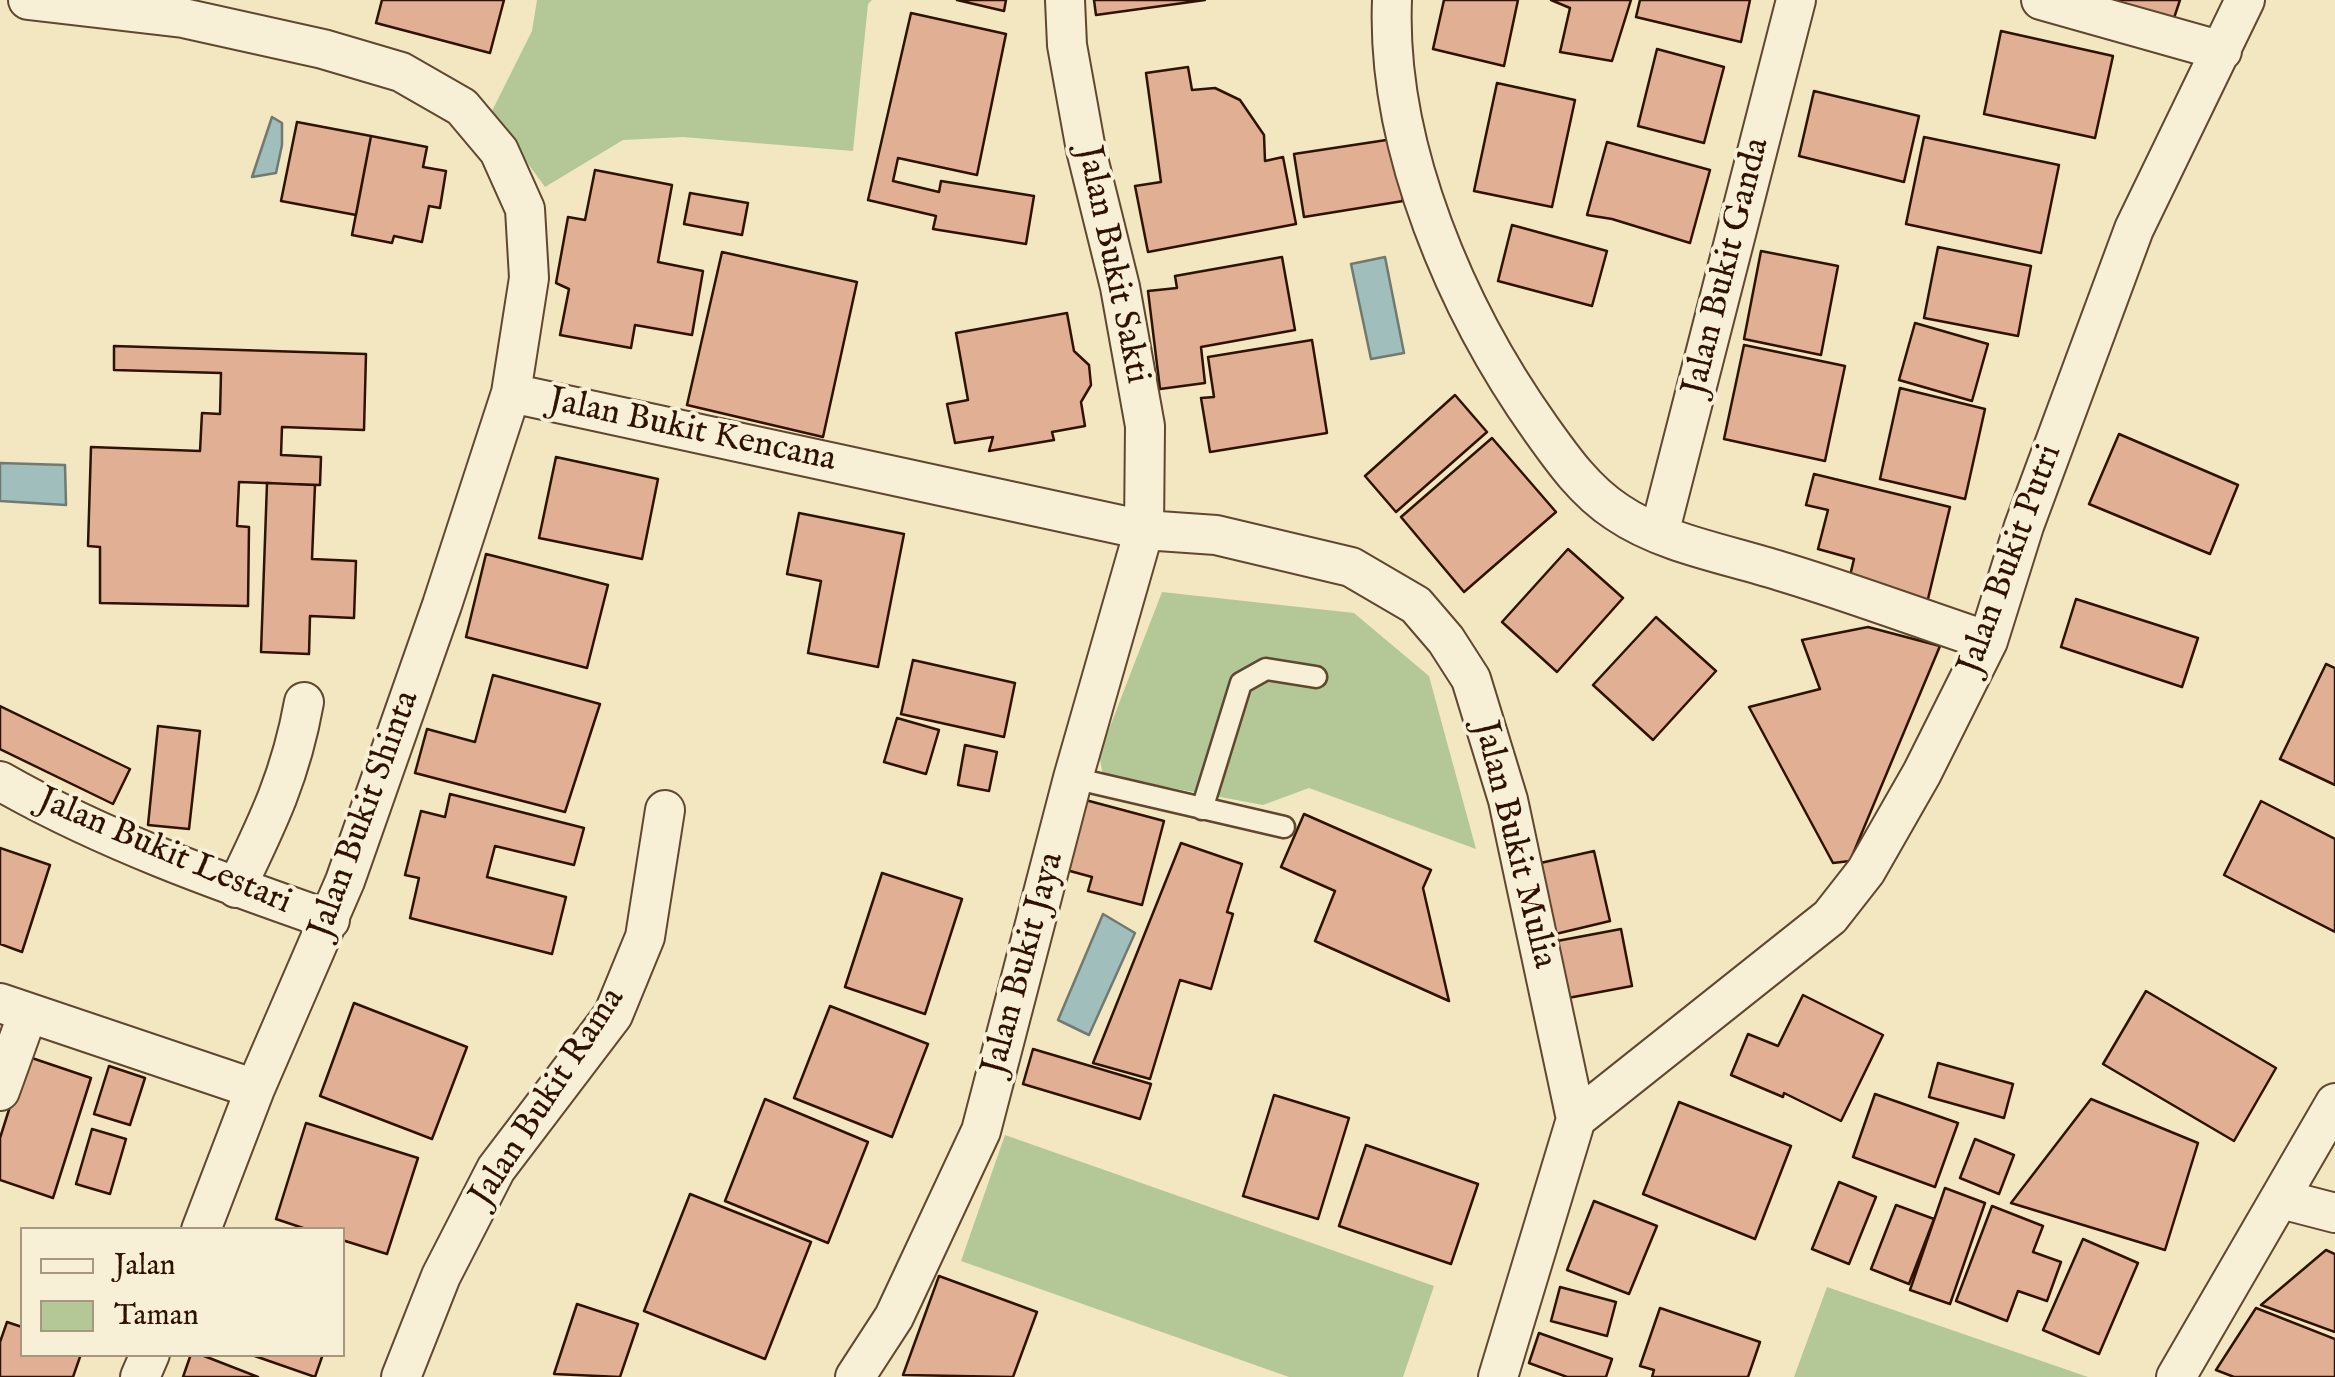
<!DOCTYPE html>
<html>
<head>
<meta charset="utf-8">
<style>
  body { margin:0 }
  #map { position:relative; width:2335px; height:1377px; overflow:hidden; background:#f2e7c0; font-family:"IM FELL English",serif }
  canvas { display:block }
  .legend { position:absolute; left:20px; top:1227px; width:325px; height:130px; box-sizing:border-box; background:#f7efd6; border:2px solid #a79780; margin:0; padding:12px 18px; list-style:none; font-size:30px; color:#2f1200 }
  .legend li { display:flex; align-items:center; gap:20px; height:50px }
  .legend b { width:50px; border:2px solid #a79780 }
</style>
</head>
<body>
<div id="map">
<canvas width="2335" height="1377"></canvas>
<ul class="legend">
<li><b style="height:12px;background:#f7efd6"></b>Jalan</li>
<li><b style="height:28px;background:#b4c797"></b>Taman</li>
</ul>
</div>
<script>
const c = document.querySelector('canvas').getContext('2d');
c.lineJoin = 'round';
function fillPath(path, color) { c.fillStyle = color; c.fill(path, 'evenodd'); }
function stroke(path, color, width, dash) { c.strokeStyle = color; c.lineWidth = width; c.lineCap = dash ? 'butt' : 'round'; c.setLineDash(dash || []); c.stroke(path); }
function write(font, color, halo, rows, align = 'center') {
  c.font = font + ' "IM FELL English",serif'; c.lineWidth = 8; c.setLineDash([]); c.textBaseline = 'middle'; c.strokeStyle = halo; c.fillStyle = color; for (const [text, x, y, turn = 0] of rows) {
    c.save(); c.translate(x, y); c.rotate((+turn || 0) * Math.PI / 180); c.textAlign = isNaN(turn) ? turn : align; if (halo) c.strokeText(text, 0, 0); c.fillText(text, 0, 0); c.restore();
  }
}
const green = new Path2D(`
  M537,0H872L868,4L853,151L683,137L623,140L545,187L491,113L532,31Z
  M1162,592L1354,613L1429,676L1476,849L1309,788L1263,805L1103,775L1099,755Z
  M1005,1135L1434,1286L1403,1377H1289L961,1261Z
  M1827,1287L2088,1377H1794Z`);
const water = new Path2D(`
  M272,117L282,123V145L276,173L252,177Z
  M1385,257L1404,353L1371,359L1351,264Z
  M0,463L65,465L66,505L0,501Z
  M1103,914L1135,933L1089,1035L1058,1020Z`);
const building = new Path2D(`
  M382,0H504L490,53L376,23Z
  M957,0H1006L1004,11Z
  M1094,0H1205L1096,15Z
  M1444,0H1518L1504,66L1433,49Z
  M1551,0H1631L1612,61L1560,52L1570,8Z
  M1640,0H1750L1741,42L1636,17Z
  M2099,0H2180L2172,24Z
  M911,13L1006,34L977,175L898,158L893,181L939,192L941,181L1034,196L1026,244L933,229L936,216L868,200Z
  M2001,31L2113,56L2095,138L1984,114Z
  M1657,49L1724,67L1704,143L1638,126Z
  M1188,67L1192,90L1215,88L1240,100L1264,135L1265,161L1283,157L1296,224L1148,252L1135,186L1161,182L1146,73Z
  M1497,83L1575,100L1552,207L1474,191Z
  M1814,91L1919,116L1904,182L1799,156Z
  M297,122L371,136L356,215L281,201Z
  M371,136L427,147L423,167L446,171L440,208L429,206L422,242L394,236L392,243L352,235Z
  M1924,137L2059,165L2041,253L1906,224Z
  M1393,139L1403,201L1304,217L1294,154Z
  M1607,142L1710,170L1690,243L1612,219L1587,215Z
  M595,170L672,185L658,262L703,271L692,335L635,325L631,348L560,335L569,289L556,283L568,217L585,220Z
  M690,193L748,203L742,235L684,224Z
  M1512,225L1607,251L1592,306L1498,281Z
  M1938,247L2031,266L2018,336L1924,318Z
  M1761,251L1838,266L1821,355L1744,339Z
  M722,252L857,282L823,437L687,405Z
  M1282,257L1295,330L1201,347L1205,383L1160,389L1148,291L1177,288L1175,276Z
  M1067,313L1074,351L1089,365L1091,385L1081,402L1085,426L1052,432L1054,440L989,451L993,437L955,443L947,404L968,400L956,333Z
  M1915,323L1988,344L1972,401L1899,380Z
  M1312,340L1327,433L1210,452L1201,398L1214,397L1208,357Z
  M1744,345L1845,366L1825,461L1724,439Z
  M114,346L366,354L364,430L282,427L281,455L321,457L320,485L239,482L237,526L249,527L248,606L100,603V547L88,546L91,447L200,451L202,413L220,414L221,373L114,370Z
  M1900,388L1985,409L1965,499L1880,479Z
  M1455,395L1487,432L1396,512L1365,476Z
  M2119,434L2238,485L2210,554L2089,504Z
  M1492,438L1556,512L1464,592L1401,517Z
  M556,457L658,479L642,559L539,538Z
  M1814,474L1950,507L1927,603L1848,584L1854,559L1818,549L1828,510L1806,505Z
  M267,483L315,485L312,559L356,561L354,618L310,616L309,654L261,652Z
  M799,513L904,534L878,667L808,653L821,581L787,574Z
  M1568,549L1623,598L1557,672L1502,622Z
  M486,554L608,585L587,668L466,637Z
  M2076,599L2198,638L2182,687L2061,647Z
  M1656,617L1716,671L1653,740L1593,685Z
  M1868,627L1940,646L1850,861L1833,863L1749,707L1820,689L1802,640Z
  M913,660L1015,683L1004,737L901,714Z
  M2326,664L2335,668V785L2280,759Z
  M493,675L600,704L565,812L415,773L427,729L475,742Z
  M0,706L130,769L113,804L0,749Z
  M897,718L939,730L926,774L884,762Z
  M158,726L200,731L189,829L148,825Z
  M965,745L997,752L989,791L958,785Z
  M450,794L584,828L574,865L495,846L487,877L566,897L552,954L410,918L419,878L405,875L421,811L445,817Z
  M1078,798L1164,821L1142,905L1088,891L1092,877L1059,868Z
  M2261,801L2335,839V932L2224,875Z
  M1304,814L1431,870L1423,888L1449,1001L1315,941L1335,891L1281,867Z
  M1181,843L1242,864L1227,912L1233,914L1211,989L1180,980L1150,1079L1093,1063Z
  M0,848L50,865L22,952L0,944Z
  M1594,851L1610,921L1543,937L1527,866Z
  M882,873L962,899L925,1014L845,987Z
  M1621,929L1632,986L1568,998L1557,941Z
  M2146,991L2276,1068L2234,1141L2103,1064Z
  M1803,995L1883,1035L1841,1121L1784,1093L1783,1097L1731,1075L1748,1034L1778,1046Z
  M354,1003L467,1047L432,1139L320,1096Z
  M830,1006L928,1044L892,1137L794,1098Z
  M1033,1049L1151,1084L1140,1119L1023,1084Z
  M26,1056L91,1078L53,1198L0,1180V1138Z
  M1938,1063L2013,1084L2004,1118L1929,1097Z
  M109,1066L145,1078L130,1125L94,1114Z
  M1875,1094L1958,1123L1935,1187L1853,1157Z
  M1274,1095L1349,1118L1318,1219L1243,1196Z
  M765,1099L868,1142L828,1243L725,1201Z
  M2091,1099L2198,1143L2165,1250L2011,1203Z
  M1679,1102L1791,1146L1755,1239L1643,1194Z
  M306,1123L418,1158L387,1254L342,1240V1230H309L276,1219Z
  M92,1129L126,1139L110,1194L76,1184Z
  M1975,1139L2014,1155L1999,1194L1960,1178Z
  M1366,1145L1478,1184L1451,1264L1339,1226Z
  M1839,1182L1876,1197L1849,1264L1812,1249Z
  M1945,1188L1985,1203L1950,1304L1910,1290Z
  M690,1194L811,1242L765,1359L644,1311Z
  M1594,1201L1657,1226L1629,1294L1567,1270Z
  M1896,1205L1934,1219L1909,1284L1871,1269Z
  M1992,1206L2043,1226L2033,1252L2061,1262L2047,1301L2018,1291L2007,1321L1956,1301Z
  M2083,1239L2138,1263L2099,1354L2043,1330Z
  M2326,1250L2335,1254V1332L2261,1305Z
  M939,1276L1037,1312L1013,1377L903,1375Z
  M1560,1287L1616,1302L1607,1336L1551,1321Z
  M577,1304L638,1324L620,1377L554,1374Z
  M1660,1308L1760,1342L1748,1377H1652L1654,1370L1640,1366Z
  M2256,1308L2335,1339V1377H2234L2216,1370Z
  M7,1322L22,1327V1354H81L73,1377H0V1342Z
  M1539,1333L1612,1359L1606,1377H1567L1529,1363Z
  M191,1354H199L258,1377H183Z
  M249,1354H323L315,1377Z`);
const service = new Path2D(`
  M1073,778L1284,827
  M1202,809L1241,683L1266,669L1316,677`);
const minor = new Path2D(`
  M28,0L183,18L323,49L401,72L462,107L499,151L525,209L529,278L511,393L1144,530L1216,535L1351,567L1416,605L1446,640L1471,679L1508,800L1576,1119L1498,1377
  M1392,0C1386,147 1457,311 1541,429C1563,460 1585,491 1617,512C1664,544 1727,554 1780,571C1850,592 1919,618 1988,641
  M2041,0L2222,51
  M1659,534L1796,0
  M0,781C103,840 218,881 330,920
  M236,888C268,822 291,775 304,702
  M0,1003L255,1089
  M0,1091L28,1013
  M1576,1119L1830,917L1866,871L1922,773L1988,641L2024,526L2134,229L2245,0
  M2281,1199L2335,1213
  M201,1230L255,1089L345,881L442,605L511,393
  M140,1377L150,1354
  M401,1377L441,1276L496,1169L613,1015L645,937L665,810
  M855,1377L894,1317L981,1131L1073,778L1144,530L1145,426L1120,287L1086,150L1067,45L1065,0
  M2176,1377L2335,1103`);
const streetNames = [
  ["Jalan Bukit Sakti",1111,265,78],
  ["Jalan Bukit Ganda",1728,267,-76],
  ["Jalan Bukit Kencana",692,432,12],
  ["Jalan Bukit Putri",2012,560,-70],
  ["Jalan Bukit Shinta",366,815,-70],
  ["Jalan Bukit Mulia",1513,845,76],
  ["Jalan Bukit Lestari",164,853,23],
  ["Jalan Bukit Jaya",1025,964,-75],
  ["Jalan Bukit Rama",549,1098,-57]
];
fillPath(green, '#b4c797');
fillPath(water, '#9fbebc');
stroke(water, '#727971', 2.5);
fillPath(building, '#e0af94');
stroke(building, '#2f1200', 2.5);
stroke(service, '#604730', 25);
stroke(minor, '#604730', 42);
stroke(service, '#f7efd6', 20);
stroke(minor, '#f7efd6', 38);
write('35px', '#2f1200', '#f7efd6', streetNames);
</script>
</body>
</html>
